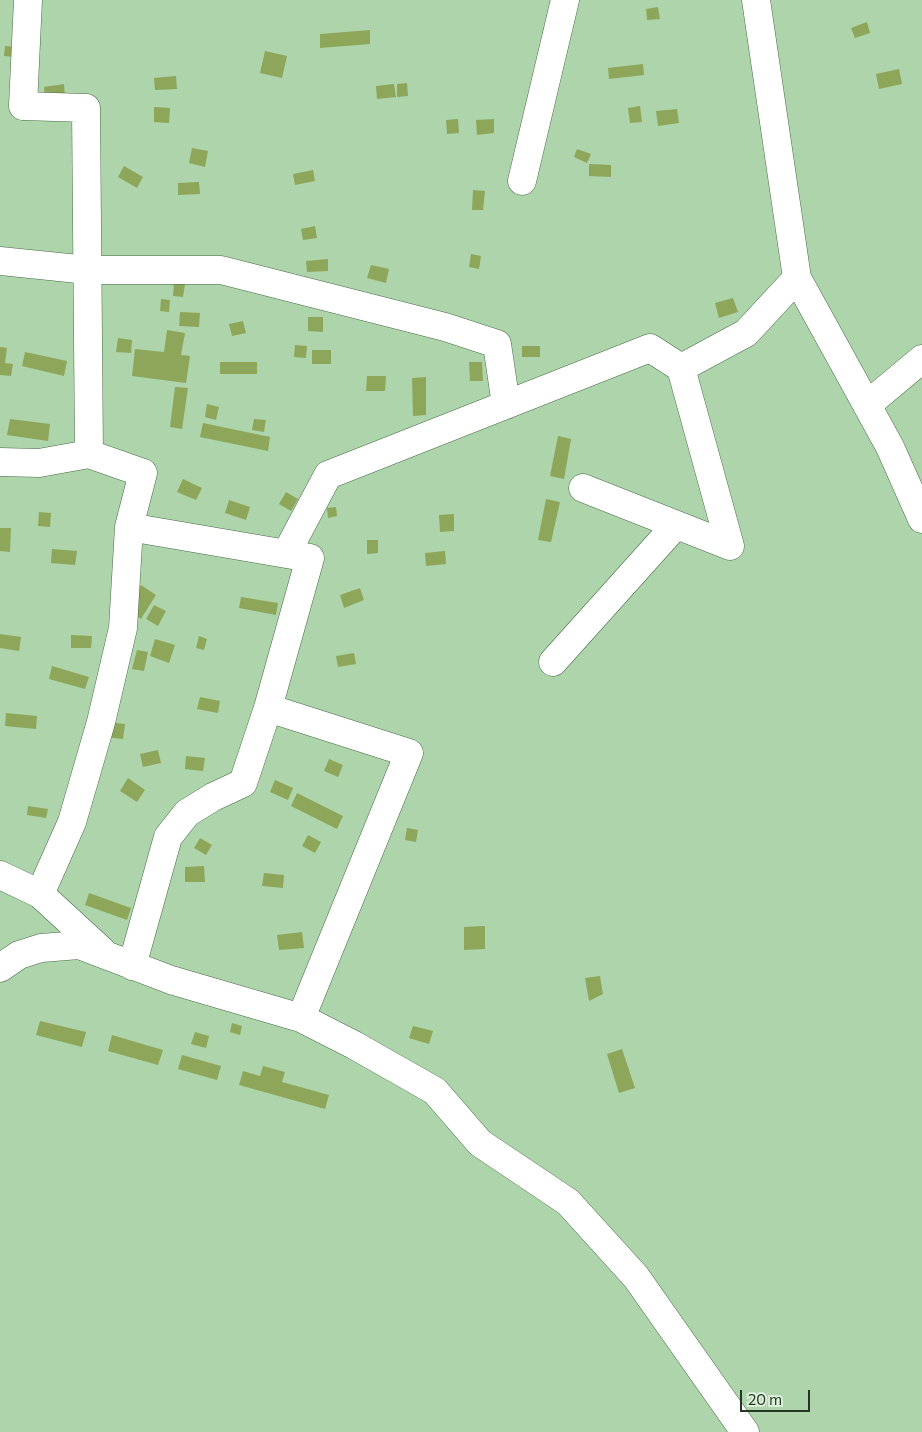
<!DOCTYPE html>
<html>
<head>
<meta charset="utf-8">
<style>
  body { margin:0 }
  #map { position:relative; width:922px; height:1432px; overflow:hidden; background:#add4aa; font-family:Commissioner,sans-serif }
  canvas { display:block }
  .scale { position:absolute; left:740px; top:1390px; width:70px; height:22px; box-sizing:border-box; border:2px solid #263625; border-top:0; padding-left:6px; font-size:15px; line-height:18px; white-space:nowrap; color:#263625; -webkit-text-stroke:4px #dbefd9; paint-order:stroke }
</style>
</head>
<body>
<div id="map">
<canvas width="922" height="1432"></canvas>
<div class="scale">20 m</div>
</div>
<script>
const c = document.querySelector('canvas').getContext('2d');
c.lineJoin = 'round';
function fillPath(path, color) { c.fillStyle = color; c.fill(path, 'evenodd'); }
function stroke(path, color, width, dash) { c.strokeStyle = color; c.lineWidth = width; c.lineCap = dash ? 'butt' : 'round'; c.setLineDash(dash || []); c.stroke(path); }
const building = new Path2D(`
  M658,7L660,19L647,20L646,9Z
  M867,22L870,33L855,38L851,28Z
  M370,30V44L320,48V34Z
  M5,46L16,47L14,57L4,56Z
  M265,51L287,56L282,78L260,73Z
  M643,64L644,75L609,79L608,68Z
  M899,69L902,84L879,89L876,74Z
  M176,76L177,89L155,90L154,78Z
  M407,83L408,96L397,97V84Z
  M64,84L65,98L45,101L44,87Z
  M394,84L396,97L377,99L376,86Z
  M640,106L642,122L630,123L628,108Z
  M154,107L170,108L169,123L154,122Z
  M677,109L679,123L658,126L656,111Z
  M458,119L459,133L447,134L446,120Z
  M494,119V133L477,135L476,120Z
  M192,148L208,151L205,167L189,163Z
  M577,149L591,154L587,163L574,157Z
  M589,164L611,165V177L589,176Z
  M124,166L143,177L137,188L118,177Z
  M313,170L315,181L295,185L293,174Z
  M199,182L200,194L178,195V183Z
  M473,190L485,191L483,210H472Z
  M315,226L317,238L303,240L301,229Z
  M471,254L481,256L479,269L469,267Z
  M328,259V271L307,272L306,261Z
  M371,265L389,269L386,283L367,278Z
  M174,283L185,284L183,297L173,296Z
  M733,298L738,312L719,318L715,303Z
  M161,299L170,300L169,312L160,311Z
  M180,312L200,313L199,327L179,326Z
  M308,317H323V332L308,331Z
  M243,321L246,333L232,336L229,324Z
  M167,330L185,333L181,355L190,356L186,383L132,376L135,349L164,352Z
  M118,338L132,340L131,353L116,352Z
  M295,345L307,346L306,358L294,357Z
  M522,346H540V357H522Z
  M0,347L7,348L5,363L13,364L11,376L0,375Z
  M312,350H331V364H312Z
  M25,352L67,361L64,376L22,366Z
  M220,362H257V374H220Z
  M469,362H482L483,381H470Z
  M367,376H386L385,391H366Z
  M426,377V415L413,416L412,378Z
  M175,387L188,388L182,429L170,427Z
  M207,404L219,407L216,420L205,417Z
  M10,419L50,424L48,441L7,435Z
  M254,419L266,420L264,432L252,430Z
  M203,423L270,437L268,451L200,437Z
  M558,436L571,439L564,479L550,476Z
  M183,479L202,488L196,500L177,492Z
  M286,492L298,499L291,511L279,504Z
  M546,499L560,502L551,542L538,540Z
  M229,500L250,507L246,520L225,513Z
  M336,507L337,516L328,518L327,508Z
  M39,512L51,513L50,527L38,526Z
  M454,514V531L440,532L439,515Z
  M0,528H11L10,552L0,551Z
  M367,540H378V553L367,554Z
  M52,549L77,551L75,565L51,563Z
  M445,551L446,564L426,566L425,553Z
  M141,585L156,595L141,619L126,609Z
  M360,588L364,600L344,608L340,595Z
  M241,597L278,603L276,615L239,608Z
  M154,605L166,611L158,626L146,619Z
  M0,634L21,637L19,651L0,648Z
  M71,635L92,636L91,648H71Z
  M199,636L207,639L204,650L196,648Z
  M155,639L175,645L169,663L150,656Z
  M137,650L148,652L144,671L132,669Z
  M354,653L356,664L338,667L336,656Z
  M52,666L89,677L85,689L49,679Z
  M200,697L220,701L218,713L197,709Z
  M6,713L37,716L36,729L5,726Z
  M107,722L125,724L123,739L105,737Z
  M158,750L161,763L143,767L140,754Z
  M186,756L205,758L203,771L185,769Z
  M329,759L343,765L338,777L324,771Z
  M128,778L145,790L137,802L120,791Z
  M275,780L293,788L288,800L270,792Z
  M297,793L343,816L337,829L291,806Z
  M28,806L48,809L46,818L27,815Z
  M407,828L418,830L416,842L405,840Z
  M308,835L321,842L315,853L302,846Z
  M200,838L212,845L206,855L194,848Z
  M204,866L205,882H185V867Z
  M264,873L284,875L283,888L262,886Z
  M89,893L131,908L127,920L85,905Z
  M485,926V949L464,950V927Z
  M302,932L304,948L279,950L277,935Z
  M600,976L603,994L589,1001L585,978Z
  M40,1021L86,1032L82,1047L36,1035Z
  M232,1023L242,1026L240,1035L230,1032Z
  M413,1026L433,1031L429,1044L409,1038Z
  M195,1032L209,1036L206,1048L191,1044Z
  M112,1035L163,1050L158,1065L108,1051Z
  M622,1049L635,1088L619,1093L607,1054Z
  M182,1055L221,1066L217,1080L178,1069Z
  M263,1066L285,1072L282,1082L329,1095L325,1109L239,1085L243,1071L260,1076Z`);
const minor = new Path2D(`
  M28,0L23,106L86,108L89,454
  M756,0L797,278
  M522,181L565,0
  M0,261L88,270H221L445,327L497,344L506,405
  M867,405L922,359
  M0,462L39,463L89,454L143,473L129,527L123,628L101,722L72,822L40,894
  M583,488L730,546L681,368
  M129,527L310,558L268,708L243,783L213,797L187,813L168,837L132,966
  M286,554L328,475L650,348L681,368L746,333L797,278L890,447L922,519
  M553,662L676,525
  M268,708L409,753L301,1018
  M0,875L40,894L102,951
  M0,968L19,955L41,948L79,945L171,980L301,1018L354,1045L435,1091L480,1143L568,1202L636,1277L745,1432`);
fillPath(building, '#8ea659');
stroke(minor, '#476b45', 29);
stroke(minor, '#fff', 28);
</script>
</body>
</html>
